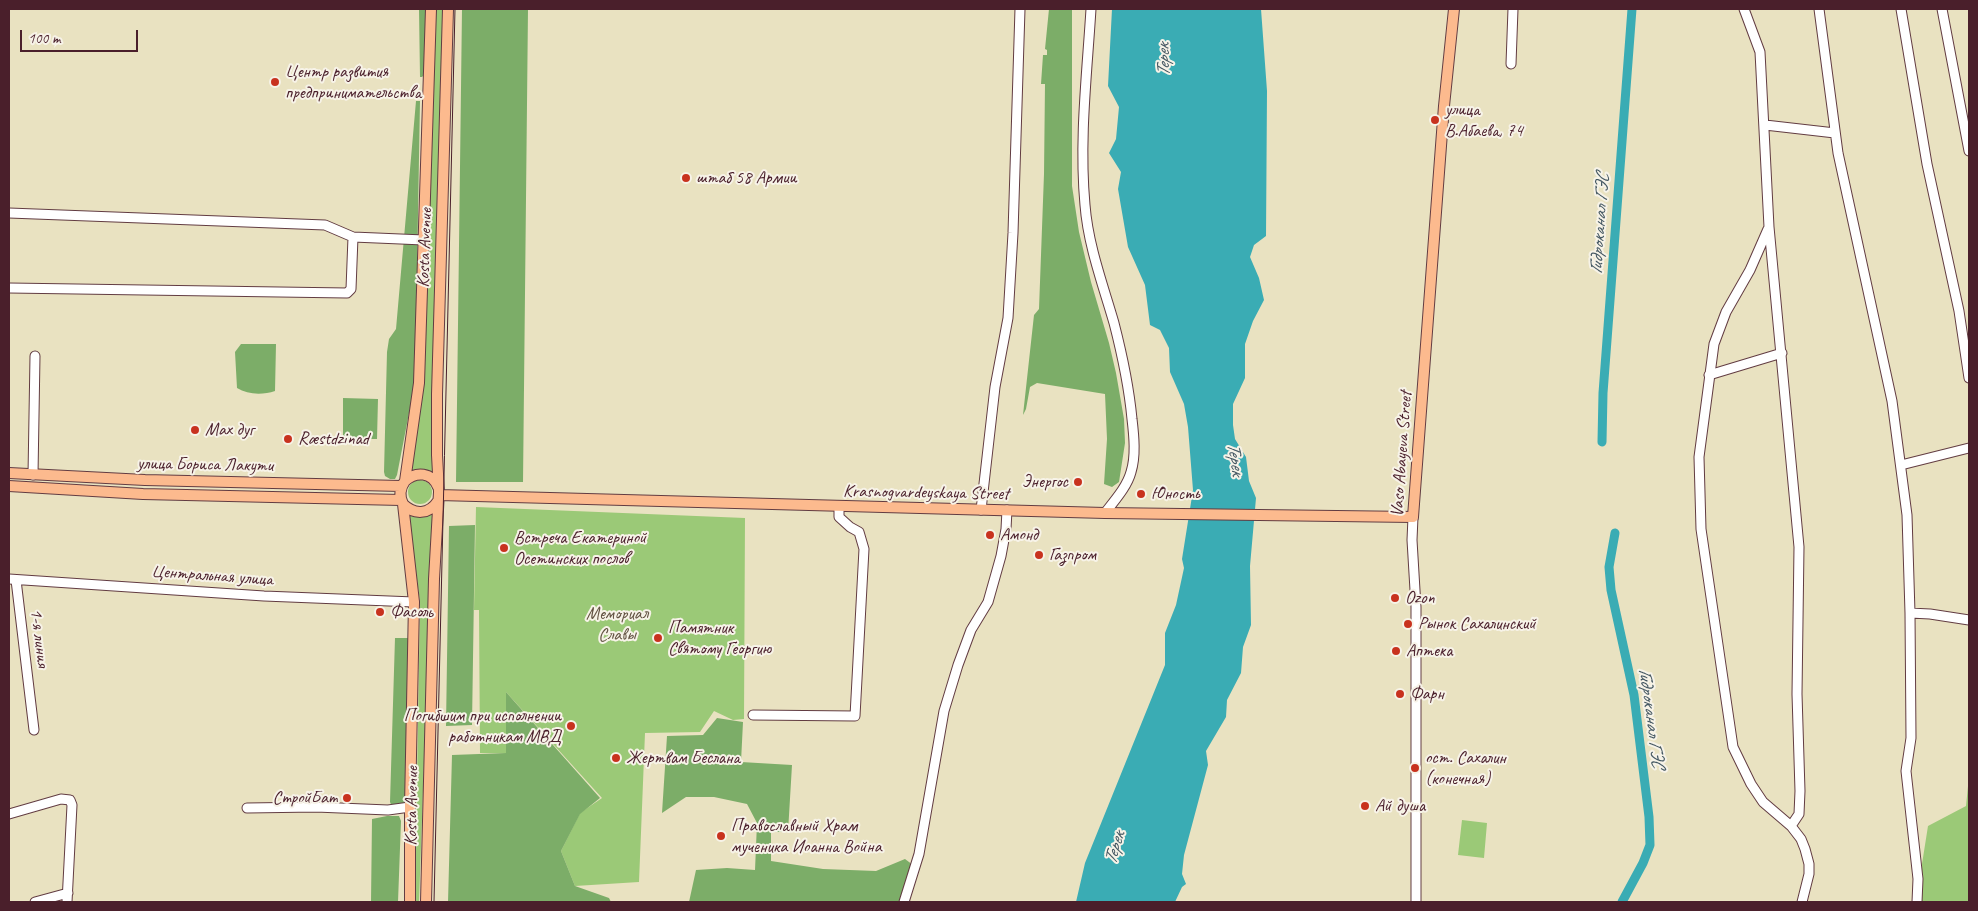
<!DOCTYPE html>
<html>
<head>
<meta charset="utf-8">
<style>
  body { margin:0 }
  #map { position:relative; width:1978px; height:911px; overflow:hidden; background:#e9e2c1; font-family:Caveat,sans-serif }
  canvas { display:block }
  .frame { position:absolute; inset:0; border:10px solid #4a1f2b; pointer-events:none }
  .scale { position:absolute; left:20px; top:30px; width:118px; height:22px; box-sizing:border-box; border:2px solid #4a1f2b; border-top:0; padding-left:6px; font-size:15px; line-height:18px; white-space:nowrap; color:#4a1f2b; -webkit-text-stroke:4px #f7f3e8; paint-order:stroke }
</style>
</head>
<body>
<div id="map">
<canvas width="1978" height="911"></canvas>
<div class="frame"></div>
<div class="scale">100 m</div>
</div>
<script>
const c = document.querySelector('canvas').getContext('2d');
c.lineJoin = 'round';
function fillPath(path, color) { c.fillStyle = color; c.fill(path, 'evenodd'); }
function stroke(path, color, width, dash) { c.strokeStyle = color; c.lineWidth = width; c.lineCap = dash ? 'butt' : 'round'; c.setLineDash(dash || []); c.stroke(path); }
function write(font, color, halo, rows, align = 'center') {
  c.font = font + ' Caveat,sans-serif'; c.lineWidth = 4; c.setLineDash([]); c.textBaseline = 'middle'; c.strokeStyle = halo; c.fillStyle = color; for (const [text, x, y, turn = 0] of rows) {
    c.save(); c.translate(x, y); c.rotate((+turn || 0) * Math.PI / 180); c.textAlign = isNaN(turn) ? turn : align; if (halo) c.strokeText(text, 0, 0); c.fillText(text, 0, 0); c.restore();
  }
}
const green = new Path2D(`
  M436,9H443L433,474L411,472L422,394Z
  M408 492a12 12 0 1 1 24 0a12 12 0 1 1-24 0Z
  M476,507L745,518L744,719L733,720L714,711L700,732L645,733L639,882L575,886L561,851L580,813L602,798L506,692V753H480L479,610H474Z
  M408,512L425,516L433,512L419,902H415L420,602Z
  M1969,776V902H1916L1928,826L1966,806Z
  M1462,820L1487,823L1484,858L1458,855Z`);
const forest = new Path2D(`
  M419,9H426L424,75L422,77H420Z
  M462,9H528L523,482H456Z
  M1049,9H1072V186L1079,232L1091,282L1109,343L1116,373L1124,419L1125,443L1119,482L1112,487L1104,484L1107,439L1105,394L1037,383L1030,387L1026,409L1023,415L1034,315L1039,309L1044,174L1045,84H1041L1043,55H1047V50L1045,49Z
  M416,101H420L415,382L397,475L395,479H390L385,476L384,472L387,352L389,339L396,329Z
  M241,344H276L275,391C263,395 248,395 237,388L235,352Z
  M343,398L378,399L377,439H343Z
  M475,525L472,725L446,726L449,526Z
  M395,638H409L405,805L392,807L390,802Z
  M506,692L600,798L580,814L561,851L575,886L609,898L611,902H448L452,755L506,753Z
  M717,718L743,722L741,762L792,765L788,832H771V861L823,869L876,871L905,859L913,865L905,902H689L696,870L727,868L755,870L757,823L747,804L714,797H686L662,813L667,736L703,735Z
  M387,816H399L401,821L398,902H371L372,819Z`);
const water = new Path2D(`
  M1112,9H1261L1267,91L1266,236L1254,245L1250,257L1259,278L1264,300L1253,321L1245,344V378L1233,404V425L1235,439L1246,457L1249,481L1256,498L1250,566L1251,625L1243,647L1241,673L1227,700L1226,717L1206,751L1208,765L1184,855L1182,874L1186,884L1182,887L1175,902H1076L1085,863L1165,665V633L1176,605L1184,568L1182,559L1193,490L1188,427L1184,404L1170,372L1169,348L1160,330L1150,325L1145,285L1128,247L1118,189L1121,172L1109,153L1116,139L1119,107L1108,86Z`);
const canal = new Path2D(`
  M1602,442L1603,393L1632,9
  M1615,533L1609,567L1611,590L1634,695L1649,817L1650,845L1643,863L1622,902`);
const minor = new Path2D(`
  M1091,9C1087,74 1079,140 1085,205C1088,245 1103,285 1114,323C1122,354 1129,387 1132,419C1134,436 1136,456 1131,472C1127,487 1114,501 1105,513
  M1744,9L1760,52L1769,227L1799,547L1797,694L1800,791L1799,814L1791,826
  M1819,9L1838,153L1892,401L1907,515L1910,613L1911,738L1906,771L1918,879L1917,902
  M1901,9L1927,164L1959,311L1969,378
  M1942,9L1969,151
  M1511,64L1513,9
  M1765,125L1835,133
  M9,213L325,225L353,237L424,240
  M1768,229L1750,270L1726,312L1714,344L1699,457L1701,529L1733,747L1751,784L1763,802L1791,826L1801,839L1805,849L1809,864V874L1802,902
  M9,288L347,293L351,289L353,237
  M1709,375L1782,353
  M1901,465L1969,448
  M33,475L35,356
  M981,510L995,387L1008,318L1013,233L1020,9
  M1413,517L1412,540L1416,607V902
  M9,579L264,596L414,602
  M16,580L34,730
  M1910,613L1930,614L1969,620
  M753,715L855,716L864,549L859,532L850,527L839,517V507
  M247,808L316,807L388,810L410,807
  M9,814L61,799L70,800L72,805L67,902
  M35,902L68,893
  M904,902L919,854L944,711L958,665L971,630L988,602L1001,556L1006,529L1007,510`);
const major = new Path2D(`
  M431,9L419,383L405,481C400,488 399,496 403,504C414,515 429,515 438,501
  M9,473L145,480L401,486
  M405,481C416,471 432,472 438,487
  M9,486L143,494L401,500
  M439,495L1105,513L1413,517L1444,106L1454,9
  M403,504L414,602L410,807V902
  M426,902L434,579L439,492L437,455V394L448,9`);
const tram = new Path2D(`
  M434,902L455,9`);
const markers = [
  [275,82,5,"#c8321e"],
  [1435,120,5,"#c8321e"],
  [686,178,5,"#c8321e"],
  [195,430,5,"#c8321e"],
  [288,439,5,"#c8321e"],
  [1078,482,5,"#c8321e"],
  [1141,494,5,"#c8321e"],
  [990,535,5,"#c8321e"],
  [504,548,5,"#c8321e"],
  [1039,555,5,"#c8321e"],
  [1395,598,5,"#c8321e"],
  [380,612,5,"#c8321e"],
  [1408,624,5,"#c8321e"],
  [658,638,5,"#c8321e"],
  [1396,651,5,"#c8321e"],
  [1400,694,5,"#c8321e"],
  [571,726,5,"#c8321e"],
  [616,758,5,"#c8321e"],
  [1415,768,5,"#c8321e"],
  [347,798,5,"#c8321e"],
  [1365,806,5,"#c8321e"],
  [721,836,5,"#c8321e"]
];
const poiNames = [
  ["Центр развития",285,72],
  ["предпринимательства",285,93],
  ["улица",1445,110],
  ["В.Абаева, 74",1445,131],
  ["штаб 58 Армии",696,178],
  ["Мах дуг",205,430],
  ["Ræstdzinad",298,439],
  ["Энергос",1068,482,"right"],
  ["Юность",1151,494],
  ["Амонд",1000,535],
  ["Встреча Екатериной",514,538],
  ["Осетинских послов",514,559],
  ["Газпром",1049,555],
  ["Ozon",1405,598],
  ["Фасоль",390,612],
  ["Рынок Сахалинский",1418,624],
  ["Памятник",668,628],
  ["Святому Георгию",668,649],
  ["Аптека",1406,651],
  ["Фарн",1410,694],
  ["Погибшим при исполнении",561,716,"right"],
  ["работникам МВД",561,737,"right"],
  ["Жертвам Беслана",626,758],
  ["ост. Сахалин",1425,758],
  ["(конечная)",1425,779],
  ["СтройБат",337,798,"right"],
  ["Ай душа",1375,806],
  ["Православный Храм",731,826],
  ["мученика Иоанна Война",731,847]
];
const streetNames = [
  ["Kosta Avenue",425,248,-88],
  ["Vaso Abayeva Street",1402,454,-86],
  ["улица Бориса Лакути",205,465,1],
  ["Krasnogvardeyskaya Street",926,493,1],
  ["Центральная улица",212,576,4],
  ["1-я линия",39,638,83],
  ["Kosta Avenue",412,806,-89]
];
const parkNames = [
  ["Мемориал",617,614],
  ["Славы",617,635]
];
const waterNames = [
  ["Терек",1164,60,-91],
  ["Гидроканал ГЭС",1600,224,-86],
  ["Терек",1235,459,81],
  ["Гидроканал ГЭС",1651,718,82],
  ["Терек",1115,848,-74]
];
fillPath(green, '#9bc977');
fillPath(forest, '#7cad68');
fillPath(water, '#3aacb4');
stroke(canal, '#3aacb4', 9);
stroke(minor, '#623c42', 11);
stroke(major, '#623c42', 12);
stroke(minor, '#fff', 9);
stroke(major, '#fcba8e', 10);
stroke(tram, '#4a1f2b', 1);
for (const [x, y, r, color] of markers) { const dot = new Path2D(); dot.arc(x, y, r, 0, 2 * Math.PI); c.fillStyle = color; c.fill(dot); stroke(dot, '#f7f3e8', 2); }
write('18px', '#4a1f2b', '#f7f3e8', poiNames, 'left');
write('18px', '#4a1f2b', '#f7f3e8', streetNames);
write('18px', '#625242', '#f7f3e8', parkNames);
write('italic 19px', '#445762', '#f7f3e8', waterNames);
</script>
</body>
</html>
